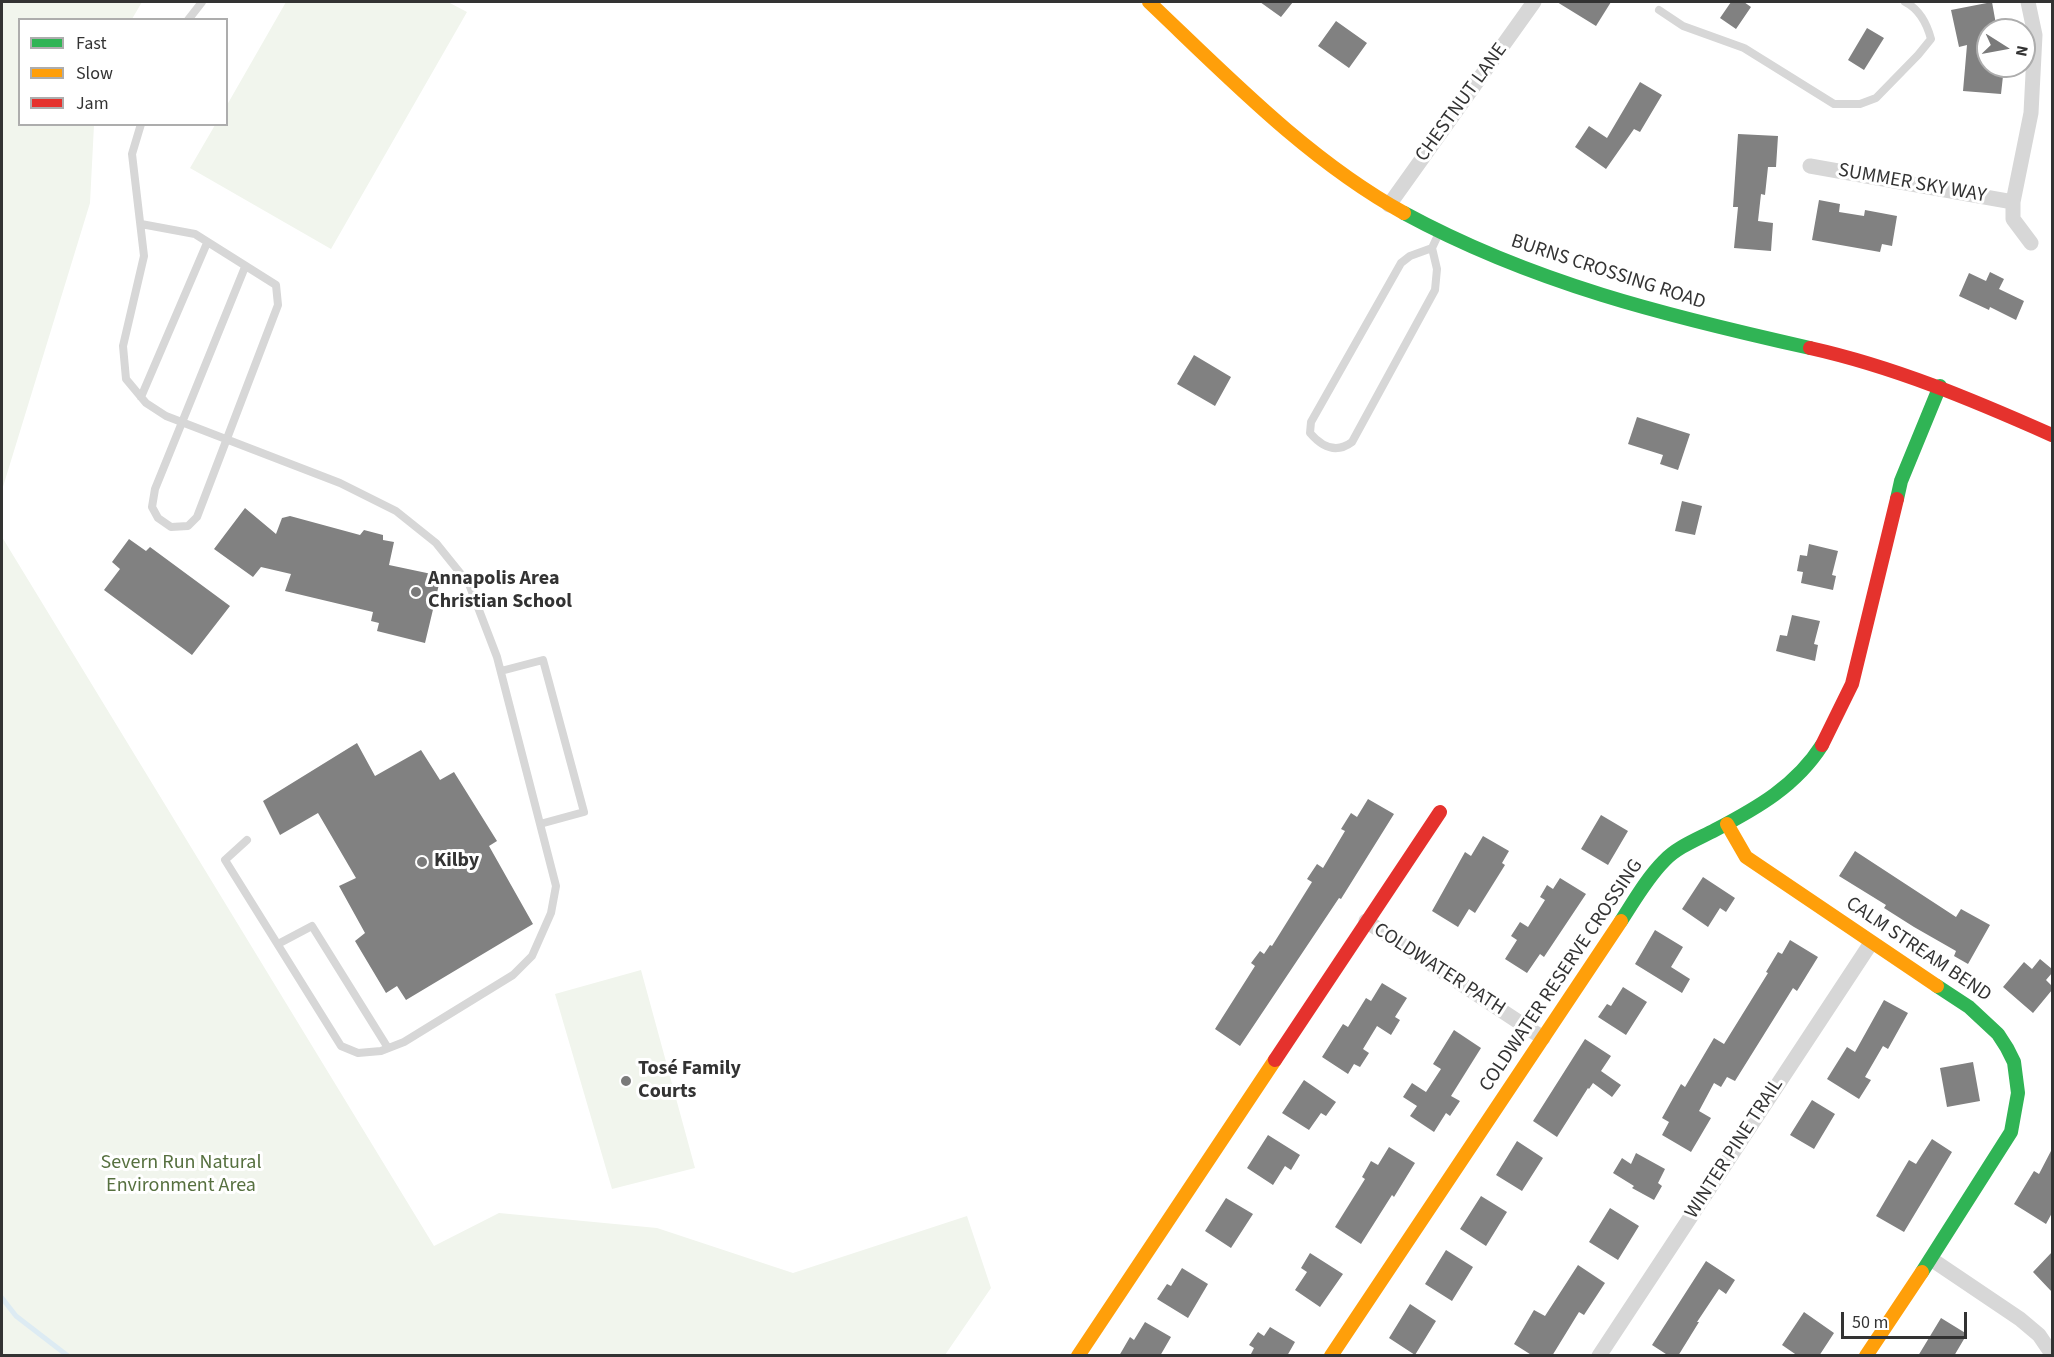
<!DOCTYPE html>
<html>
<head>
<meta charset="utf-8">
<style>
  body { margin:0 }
  #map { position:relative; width:2054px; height:1357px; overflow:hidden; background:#fff; font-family:"Source Sans 3",sans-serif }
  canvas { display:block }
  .frame { position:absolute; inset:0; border:3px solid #333; pointer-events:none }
  .legend { position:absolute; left:18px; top:18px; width:210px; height:108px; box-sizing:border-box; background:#fff; border:2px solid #adadad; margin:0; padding:8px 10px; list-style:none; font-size:18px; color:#333 }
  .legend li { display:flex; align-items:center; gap:12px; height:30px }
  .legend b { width:30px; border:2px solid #adadad }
  .north { position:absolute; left:1976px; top:18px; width:60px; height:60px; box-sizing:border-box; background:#fff; border:2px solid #adadad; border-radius:50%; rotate:101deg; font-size:16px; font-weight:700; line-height:24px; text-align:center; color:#333 }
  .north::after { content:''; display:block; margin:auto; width:21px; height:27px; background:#7a7a7a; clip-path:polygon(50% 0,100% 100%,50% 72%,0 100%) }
  .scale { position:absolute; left:1841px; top:1312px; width:126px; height:27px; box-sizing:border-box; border:3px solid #333; border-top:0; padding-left:8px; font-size:18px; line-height:21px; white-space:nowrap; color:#333; -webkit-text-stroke:4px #fff; paint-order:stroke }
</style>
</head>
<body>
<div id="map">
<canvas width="2054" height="1357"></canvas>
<div class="frame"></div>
<ul class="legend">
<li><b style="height:8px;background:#30b455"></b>Fast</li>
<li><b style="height:8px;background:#ff9f0a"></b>Slow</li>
<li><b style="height:8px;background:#e5322d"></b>Jam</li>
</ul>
<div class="north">N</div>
<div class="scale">50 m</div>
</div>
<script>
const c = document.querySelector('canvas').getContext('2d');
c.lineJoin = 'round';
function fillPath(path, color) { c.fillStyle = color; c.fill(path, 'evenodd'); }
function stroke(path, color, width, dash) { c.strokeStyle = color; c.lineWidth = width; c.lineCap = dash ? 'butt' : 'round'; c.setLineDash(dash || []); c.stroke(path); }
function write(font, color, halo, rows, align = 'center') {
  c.font = font + ' "Source Sans 3",sans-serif'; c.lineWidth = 6; c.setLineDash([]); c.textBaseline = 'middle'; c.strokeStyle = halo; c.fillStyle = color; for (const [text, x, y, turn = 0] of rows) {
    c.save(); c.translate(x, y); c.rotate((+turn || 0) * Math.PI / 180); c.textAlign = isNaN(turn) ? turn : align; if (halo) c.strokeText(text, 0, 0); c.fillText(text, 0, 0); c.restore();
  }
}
const green = new Path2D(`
  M2,2H142L132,19L20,20V124L94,125L90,203L2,490Z
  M286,2H448L467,12L331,249L190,168L215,125L226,124L227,105Z
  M2,537L434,1246L499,1213L657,1228L793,1273L967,1216L991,1288L945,1355H2Z
  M641,970L695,1168L612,1189L555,994Z`);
const stream = new Path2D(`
  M2,1298L16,1316L68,1356`);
const building = new Path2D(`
  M1260,2H1293L1281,17Z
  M1557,2H1611L1596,26Z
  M1731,2H1744L1751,7L1736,29L1720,18Z
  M1992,2L1997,30H1988V66H1996L1995,75L2003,76L2001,94L1963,91L1967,45L1959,47L1951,10Z
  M1336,21L1367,43L1349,68L1318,46Z
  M1867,28L1884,38L1864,70L1848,60Z
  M1640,82L1662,95L1640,132L1634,129L1606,169L1575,147L1589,126L1607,138Z
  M1738,134L1778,136L1776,167H1768L1765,195L1761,194L1758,221L1773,223L1771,251L1734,248L1738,207H1733Z
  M1819,200L1840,204L1839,212L1864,216L1865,210L1897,216L1892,246L1882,244L1880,252L1812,240Z
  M1990,272L2004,279L1999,289L2024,301L2016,320L1990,307L1989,310L1959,296L1969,273L1986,281Z
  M1194,355L1231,377L1215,406L1177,384Z
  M1637,417L1690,434L1678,470L1660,464L1663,455L1628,444Z
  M1682,501L1702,506L1695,535L1675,531Z
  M245,508L276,534L282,518L290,516L360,535L364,530L383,535V540L394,542L389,565L441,576L425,643L377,631L379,623L371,621L373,612L285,591L291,574L261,567L253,577L214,549Z
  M129,539L146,551L150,547L230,606L192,655L104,590L120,569L112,562Z
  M1809,544L1838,551L1832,575L1836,576L1833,590L1801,583L1803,572L1797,571L1800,555L1807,556Z
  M1792,615L1820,621L1814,644L1818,645L1815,661L1776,651L1780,635L1787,636Z
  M357,743L375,776L421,750L440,780L454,772L497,841L489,846L533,924L406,1000L397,986L386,993L355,941L365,933L339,886L356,878L318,813L280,835L263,801Z
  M1368,799L1394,814L1341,899L1339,898L1240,1046L1215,1029L1255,966L1251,963L1260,951L1264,954L1270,945L1272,946L1312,882L1307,879L1317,864L1323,868L1345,831L1341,829L1351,813L1357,817Z
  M1601,815L1628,831L1608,865L1581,849Z
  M1483,836L1509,851L1502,863L1505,865L1475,913L1469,909L1458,927L1432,911L1465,852L1471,856Z
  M1855,851L1956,917L1961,909L1990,925L1968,964L1954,956L1956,951L1914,927L1884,908L1886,905L1839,876Z
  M1703,877L1735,898L1726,912L1720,908L1708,927L1682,909Z
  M1560,878L1586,894L1544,957L1540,954L1527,973L1505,959L1517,940L1511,936L1520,922L1528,927L1545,900L1540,897L1547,885L1553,889Z
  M1655,930L1683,947L1671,967L1690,979L1682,993L1635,964Z
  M1790,940L1818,957L1797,991L1793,988L1735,1081L1727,1077L1721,1087L1714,1083L1699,1111L1711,1118L1691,1152L1662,1135L1669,1122L1662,1118L1681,1084L1685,1087L1714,1038L1724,1044L1768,973L1766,972L1778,952L1782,954Z
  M2040,959L2052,969V973L2046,980L2052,986V990L2033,1013L2003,987L2024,962L2032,969Z
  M1382,983L1407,998L1395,1017L1400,1020L1391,1035L1377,1026L1363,1049L1369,1053L1360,1067L1354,1064L1348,1074L1322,1057L1343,1024L1348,1027L1366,998L1371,1001Z
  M1623,987L1647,1002L1626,1035L1598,1017L1607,1004L1611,1006Z
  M1884,1000L1908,1013L1888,1049L1883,1046L1865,1077L1871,1080L1859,1099L1827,1079L1847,1047L1855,1052Z
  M1454,1030L1481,1048L1451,1096L1460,1101L1450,1116L1446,1113L1434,1132L1410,1116L1417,1106L1403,1097L1412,1083L1426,1092L1441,1069L1433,1064Z
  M1585,1039L1611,1056L1601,1071L1621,1085L1612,1097L1593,1083L1589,1089L1588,1088L1557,1137L1533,1121Z
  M1973,1062L1980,1101L1947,1107L1940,1068Z
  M1304,1080L1336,1102L1326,1116L1321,1113L1309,1130L1282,1113Z
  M1812,1100L1835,1114L1814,1149L1790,1135Z
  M1268,1135L1300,1155L1291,1170L1285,1166L1273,1185L1247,1168Z
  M1932,1139L1952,1152L1904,1232L1876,1216L1909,1160L1916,1164Z
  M1517,1141L1543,1158L1522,1191L1496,1175Z
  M1389,1147L1415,1163L1394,1197L1392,1195L1361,1244L1335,1227L1365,1179L1362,1177L1371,1161L1378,1165Z
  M2052,1149V1213L2046,1224L2014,1204L2034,1171L2039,1174Z
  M1636,1153L1665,1169L1658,1183L1662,1186L1654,1200L1632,1188L1634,1186L1613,1173L1622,1158L1631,1164Z
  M1481,1196L1507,1212L1486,1246L1460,1229Z
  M1226,1198L1253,1214L1231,1248L1205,1231Z
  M1610,1208L1639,1226L1618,1260L1589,1242Z
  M1446,1250L1473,1267L1452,1301L1425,1284Z
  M2052,1252V1292L2033,1272Z
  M1310,1253L1343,1274L1320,1307L1295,1290L1307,1272L1301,1268Z
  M1706,1261L1735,1280L1726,1294L1719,1289L1697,1322H1699L1678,1356H1669L1652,1345Z
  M1578,1265L1605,1283L1584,1315L1579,1312L1552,1356H1533L1514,1344L1534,1310L1545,1316Z
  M1182,1268L1208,1284L1188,1318L1157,1299L1167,1284L1171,1286Z
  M1410,1304L1436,1321L1415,1355L1389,1338Z
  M1804,1312L1834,1333L1819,1356H1798L1782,1345Z
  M1941,1318L1967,1334L1954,1356H1918Z
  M1145,1322L1171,1337L1160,1356H1119L1130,1337L1134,1340Z
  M1270,1327L1295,1342L1287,1356H1250L1254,1348L1249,1345L1258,1332L1264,1336Z`);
const lane = new Path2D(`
  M1659,10L1683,26L1744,48L1834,104H1860L1876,98L1918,55L1931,39C1927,24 1919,9 1905,2
  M188,20L202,2
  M141,124L132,154L144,256L123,346L126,379L146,403L166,416L340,483L396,511L436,543L469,584L497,657L556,886L551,913L532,956L513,975L404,1042L381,1051L358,1053L341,1046L225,860L247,840
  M141,224L195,234L276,285L278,305L197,517L188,526L171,527L158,518L152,507L155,489L245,267
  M1432,248L1410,256L1401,263L1311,422L1310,433C1322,447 1336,454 1352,442L1435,290L1437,269L1432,248L1439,233
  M141,397L207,243
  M501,671L543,660L584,812L540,824
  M278,944L312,926L388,1048`);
const street = new Path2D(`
  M2028,2L2035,35L2031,113L2013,202V219L2031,243
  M1810,166L2013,202
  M1389,205L1534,2
  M1366,921L1543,1038
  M1931,1259L2020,1319L2039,1335L2052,1354
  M1599,1356L1871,943`);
const fast = new Path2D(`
  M1404,213C1533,283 1667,316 1810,348
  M1897,499L1901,481L1940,386
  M1621,921C1634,901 1647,878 1664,861C1677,847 1698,839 1715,830C1757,808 1796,786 1822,745
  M1922,1272L2011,1132L2018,1093L2014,1062L2007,1048L1998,1034L1969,1007L1937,986`);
const slow = new Path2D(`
  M1149,2C1227,76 1309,161 1404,213
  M1727,824L1746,857L1937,986
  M1078,1356L1275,1060
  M1331,1356L1621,921
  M1866,1356L1922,1272`);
const jam = new Path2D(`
  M1810,348C1895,367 1973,400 2052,435
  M1822,745L1852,684L1897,499
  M1275,1060L1440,812`);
const markers = [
  [416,592,6,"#7a7a7a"],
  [422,862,6,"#7a7a7a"],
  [626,1081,6,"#7a7a7a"]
];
const streetNames = [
  ["CHESTNUT LANE",1462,103,-54],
  ["SUMMER SKY WAY",1912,184,10],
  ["BURNS CROSSING ROAD",1608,273,18],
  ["CALM STREAM BEND",1918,950,34],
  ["COLDWATER PATH",1439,970,33],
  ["COLDWATER RESERVE CROSSING",1562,976,-56],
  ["WINTER PINE TRAIL",1735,1149,-57]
];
const poiNames = [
  ["Annapolis Area",428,580],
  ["Christian School",428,603],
  ["Kilby",434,862],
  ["Tosé Family",638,1070],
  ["Courts",638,1093]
];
const parkNames = [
  ["Severn Run Natural",181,1164],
  ["Environment Area",181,1187]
];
fillPath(green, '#f1f5ed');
stroke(stream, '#ddebf3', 5);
fillPath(building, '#818181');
stroke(lane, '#d7d7d7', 8);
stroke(street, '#d7d7d7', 15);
stroke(fast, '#30b455', 14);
stroke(slow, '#ff9f0a', 14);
stroke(jam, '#e5322d', 14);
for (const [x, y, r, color] of markers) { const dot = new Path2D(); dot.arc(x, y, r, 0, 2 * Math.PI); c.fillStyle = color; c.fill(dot); stroke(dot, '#fff', 2); }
write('20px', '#333', '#fff', streetNames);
write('bold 20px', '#333', '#fff', poiNames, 'left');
write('20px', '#56703f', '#fff', parkNames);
</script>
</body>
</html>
